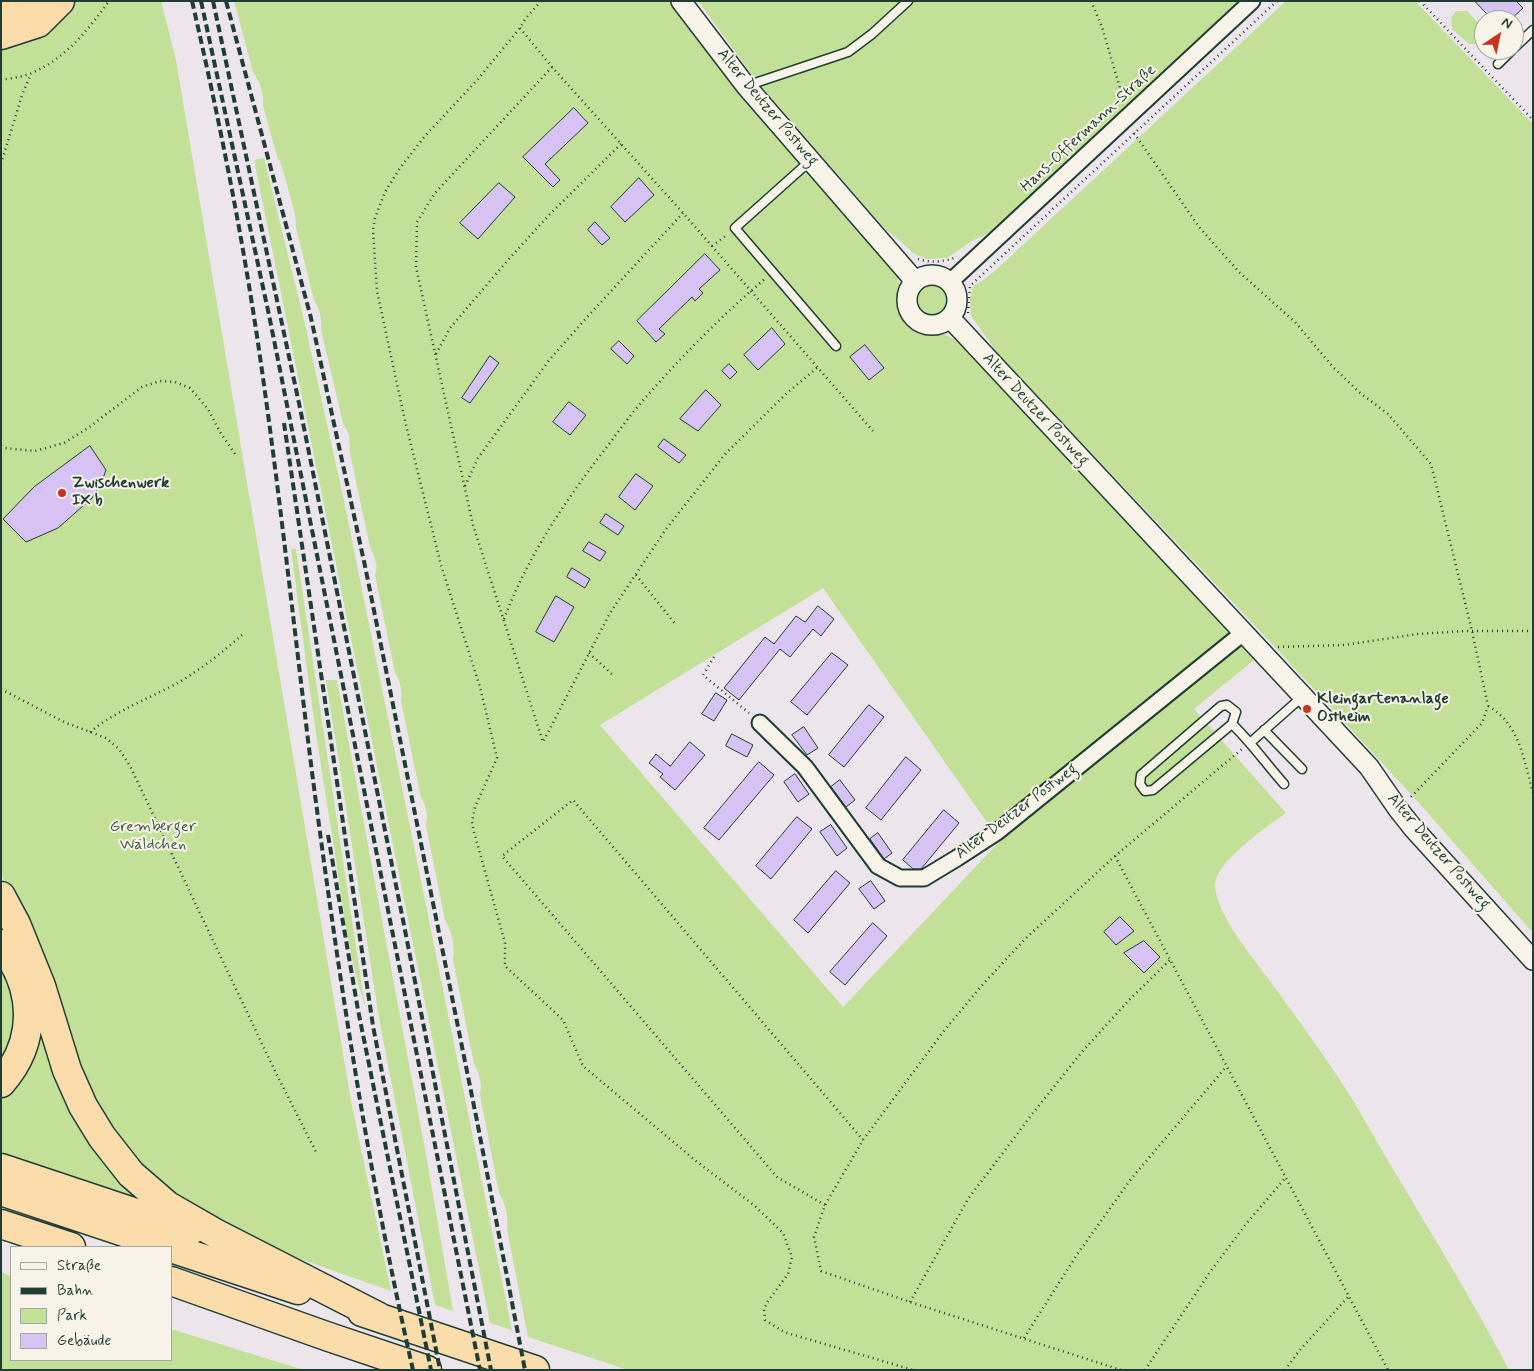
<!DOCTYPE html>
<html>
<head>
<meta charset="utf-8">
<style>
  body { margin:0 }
  #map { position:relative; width:1534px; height:1371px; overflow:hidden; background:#ede5ec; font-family:Mynerve,sans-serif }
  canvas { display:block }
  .frame { position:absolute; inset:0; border:2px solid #1f3d34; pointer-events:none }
  .legend { position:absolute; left:10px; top:1246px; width:162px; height:115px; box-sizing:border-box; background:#f7f3e8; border:1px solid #a1aaa0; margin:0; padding:6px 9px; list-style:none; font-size:15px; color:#1f3d34 }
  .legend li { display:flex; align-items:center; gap:10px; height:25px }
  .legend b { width:25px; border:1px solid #a1aaa0 }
  .north { position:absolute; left:1474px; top:10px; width:50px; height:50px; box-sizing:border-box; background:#f7f3e8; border:1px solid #a1aaa0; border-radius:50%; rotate:34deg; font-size:14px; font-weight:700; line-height:20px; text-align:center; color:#1f3d34 }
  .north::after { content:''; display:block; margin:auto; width:18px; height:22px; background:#c8321e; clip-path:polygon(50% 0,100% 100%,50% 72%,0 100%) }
</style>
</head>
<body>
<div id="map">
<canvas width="1534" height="1371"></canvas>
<div class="frame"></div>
<ul class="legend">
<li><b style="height:6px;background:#f7f3e8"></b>Straße</li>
<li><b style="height:6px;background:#1f3d34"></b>Bahn</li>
<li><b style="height:14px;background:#c2e097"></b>Park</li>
<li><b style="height:14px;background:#d6c3f4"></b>Gebäude</li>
</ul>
<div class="north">N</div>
</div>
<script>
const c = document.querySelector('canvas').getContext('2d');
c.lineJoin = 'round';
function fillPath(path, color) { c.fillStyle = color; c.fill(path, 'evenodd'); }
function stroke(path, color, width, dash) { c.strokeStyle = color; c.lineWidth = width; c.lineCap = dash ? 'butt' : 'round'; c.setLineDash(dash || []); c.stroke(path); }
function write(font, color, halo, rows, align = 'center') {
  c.font = font + ' Mynerve,sans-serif'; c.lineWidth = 4; c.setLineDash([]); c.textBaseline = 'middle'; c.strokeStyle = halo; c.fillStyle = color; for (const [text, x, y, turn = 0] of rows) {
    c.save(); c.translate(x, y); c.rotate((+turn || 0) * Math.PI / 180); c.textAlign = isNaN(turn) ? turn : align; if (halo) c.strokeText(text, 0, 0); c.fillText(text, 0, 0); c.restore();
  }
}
const green = new Path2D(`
  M1,1H161L176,60L351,1101L391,1291L249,1241L216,1226L136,1168L92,1102L23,917L1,874Z
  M234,1H672L738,93L881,253C888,263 897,272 899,283C902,300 893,305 906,320C917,333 932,328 946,335C959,341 969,352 980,361L1254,660L1194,709L1286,813C1268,826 1213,863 1215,887C1217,915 1253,958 1270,981C1294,1014 1319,1048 1342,1083C1361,1112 1377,1143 1396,1174C1434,1238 1474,1303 1509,1370H628L528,1337L507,1229C508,1215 506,1205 499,1193L480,1095C482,1083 480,1075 474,1064L453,960C455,946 452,932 445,920L426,826C428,815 427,807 421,798L401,701C402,690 401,683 395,673L375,575C379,565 374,556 370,547L350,453L349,435L343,423L321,330C322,319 320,310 314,300L296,228L295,214L282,167L277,156L263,106V96L260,84L253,72ZM823,588L1000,841L843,1007L600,725Z
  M698,1H1240L996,228L987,234L972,241L947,258L926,259L913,253L897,238L886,230L756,80Z
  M1286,1H1415L1533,124V933L1419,803L1275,647L999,355L971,316L970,300L973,286L985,279L998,268Z
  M1456,11H1467L1484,29V42L1479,44H1469L1452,29L1451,18Z
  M264,158L304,320L344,501L512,1330L490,1323L254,160Z
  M915 298a17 17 0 1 1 34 0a17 17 0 1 1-34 0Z
  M291,549H296L365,1006C348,955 342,900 334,846C317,747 304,648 291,549Z
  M326,680H337L427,1160L453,1311L435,1305L380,1024Z
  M1,910L61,1072L155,1205L1,1156V1094L27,1054L1,935Z
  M1,961L12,987L16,1018L12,1042L1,1067Z
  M1,1272L11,1276V1360H171V1329L304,1370H1Z`);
const building = new Path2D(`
  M1475,1H1516L1523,8L1510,20H1493Z
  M574,108L588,123L545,164L560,180L553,187L523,157Z
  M639,178L654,195L625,222L611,207Z
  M499,183L515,197L478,239L460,223Z
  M595,222L610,238L602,245L588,230Z
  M705,254L720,270L699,289L703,293L695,301L692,297L659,329L665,334L656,342L637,321Z
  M772,328L785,344L758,370L744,355Z
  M619,341L634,356L627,364L611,349Z
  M865,345L884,368L869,380L850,357Z
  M490,356L499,363L470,403L462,398Z
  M729,364L737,372L730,379L722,371Z
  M706,390L721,405L698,431L680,419Z
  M569,402L586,415L570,435L553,422Z
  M664,439L686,455L679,463L658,447Z
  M90,446L106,470L102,481L92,498L58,528L26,542L3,519L34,487Z
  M636,474L653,486L635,510L619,497Z
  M606,514L624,526L618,535L600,523Z
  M589,542L606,552L600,561L583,551Z
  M572,568L590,579L585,588L567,577Z
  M556,596L574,607L554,642L536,632Z
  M818,606L834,619L821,636L813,629L790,657L780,649L739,700L724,688L765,637L774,644L796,616L805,622Z
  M832,653L848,665L807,715L791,702Z
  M716,693L727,700L714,721L702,714Z
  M869,705L884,717L844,767L829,755Z
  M804,727L818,748L807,755L792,735Z
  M732,734L753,745L747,757L726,746Z
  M690,742L705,755L675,790L660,777L663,774L649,763L656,754L670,766Z
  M906,757L921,770L881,820L866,808Z
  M759,762L774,775L719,840L704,828Z
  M795,774L809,794L798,802L784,782Z
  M840,780L855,800L846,807L831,787Z
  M944,810L959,823L921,869H913L903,860Z
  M797,817L812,829L771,879L756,866Z
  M831,825L847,848L837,856L820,832Z
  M878,833L892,853L884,859L870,839Z
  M836,871L850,883L808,933L794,920Z
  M871,881L885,901L874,909L859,889Z
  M1120,917L1134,931L1116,945L1104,932Z
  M873,923L887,936L845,985L830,972Z
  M1144,941L1160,957L1144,973L1124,953Z`);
const path = new Path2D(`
  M541,1L526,18L520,28L478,79L425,136L400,168L385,192L375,218L373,230L377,291L405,421L441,565L480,687L497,758L475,807L472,822L474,832L505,943V966L563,1020L583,1066L696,1161L755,1206L783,1233L792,1257L788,1274L768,1301L764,1309L765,1320L784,1332L913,1370
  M1091,1L1102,27L1124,102
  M1420,1L1533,120
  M520,28L552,67L683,213L873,431
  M552,67L435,193L417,222L416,267L473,525L543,742L610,613L666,529L726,453L787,393L818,367
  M1,80C11,78 23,77 32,73C66,58 88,30 109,1
  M1134,133L1199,227L1239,272L1295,322L1333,367L1359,392L1388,414L1431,464L1472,631L1488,706L1482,723L1409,799
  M1,164L22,95L31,74
  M712,246L728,234
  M918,259C930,263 943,262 954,258
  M968,313L970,286L1277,1
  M436,354L450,328L508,260L549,215L621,144
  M1,446L5,448L35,451L64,443L88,428L142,387L160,381L175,382L190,388L208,409L220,432L235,454
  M465,486L478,458L550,359L589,315L683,213
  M636,575L676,625
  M504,619C527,558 563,504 602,453C615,437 626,420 640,404C678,360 721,316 766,278
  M1278,647L1344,645L1418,634L1466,631H1533
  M589,653L614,676
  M714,657L703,675L749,713
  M1,689L64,722L106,738L119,749L130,766L275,1071L316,1152
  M1488,706C1520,724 1524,761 1533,793
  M90,732C116,711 145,700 174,685C196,673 223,652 242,635
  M1115,856L1388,1370
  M825,1205L777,1177L502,856L573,800L863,1140
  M910,1302L968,1199L1033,1113L1081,1053L1130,999L1170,960
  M1024,1338L1076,1256L1131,1179L1226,1067
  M1121,1370L910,1302L821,1271L814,1237L825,1205L863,1140L943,1032L984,983L1026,938L1115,856L1242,749
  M1145,1370L1210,1272L1246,1224L1286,1177
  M1285,1370L1299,1351L1349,1296`);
const service = new Path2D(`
  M1514,48L1533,30
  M1498,64L1512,50
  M746,86L848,52L872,34L908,1
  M810,161L735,228L836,346
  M1232,724L1236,712L1227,705L1221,706L1141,775L1140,784L1145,791L1153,790L1232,724C1251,742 1266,764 1284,784
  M1264,730L1302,769
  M1251,742L1302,697`);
const minor = new Path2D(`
  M950,282L1252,1
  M760,723L805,767L878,866L900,878H924L957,858L997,832L1243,633`);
const tertiary = new Path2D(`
  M681,1L746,86L915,281
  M907 300a25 25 0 1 1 50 0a25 25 0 1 1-50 0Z
  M950,318L1369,767L1398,809L1413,828L1533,960`);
const motorway = new Path2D(`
  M1,10L27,1
  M1,35L38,23L60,1
  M1,896L16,924L41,986L67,1070L83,1106L102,1137L131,1174L168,1206L215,1233L379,1317
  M1,944C36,987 38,1041 1,1083
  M1,1168L190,1231
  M1,1191L169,1247
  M1,1224L71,1247
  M171,1248L298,1290
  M171,1281L329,1337L427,1370
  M362,1312L535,1370`);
const rail = new Path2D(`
  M192,1C218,114 241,228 258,343C279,486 294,629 312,772C338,972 368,1173 413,1370
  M201,1L269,315L480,1370
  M213,1L300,408L402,915L491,1370
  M226,1L311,318L365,566L477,1121L525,1370
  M284,423L373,1026L440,1370
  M328,835L358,1010L431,1370`);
const markers = [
  [62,493,5,"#c8321e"],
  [1307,709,5,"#c8321e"]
];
const streetNames = [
  ["Alter Deutzer Postweg",767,108,50],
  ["Hans-Offermann-Straße",1089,129,-43],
  ["Alter Deutzer Postweg",1035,410,47],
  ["Alter Deutzer Postweg",1017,812,-37],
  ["Alter Deutzer Postweg",1438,852,49]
];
const poiNames = [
  ["Zwischenwerk",72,484],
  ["IX b",72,502],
  ["Kleingartenanlage",1317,700],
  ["Ostheim",1317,718]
];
const parkNames = [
  ["Gremberger",153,828],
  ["Wäldchen",153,846]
];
fillPath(green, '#c2e097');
fillPath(building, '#d6c3f4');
stroke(building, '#1f3d34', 1);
stroke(service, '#1f3d34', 11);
stroke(minor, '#1f3d34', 19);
stroke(tertiary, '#1f3d34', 22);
stroke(motorway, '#1f3d34', 31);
stroke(path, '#1f3d34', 2.5, [1, 4]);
stroke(service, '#f7f3e8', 8);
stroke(minor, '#f7f3e8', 15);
stroke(tertiary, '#f7f3e8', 19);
stroke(motorway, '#fbddab', 28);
stroke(rail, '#1f3d34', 4, [8, 4]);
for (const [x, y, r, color] of markers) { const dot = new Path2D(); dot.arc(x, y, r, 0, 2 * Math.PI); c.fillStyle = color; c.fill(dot); stroke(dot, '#f7f3e8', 2); }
write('16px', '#1f3d34', '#f7f3e8', streetNames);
write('bold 16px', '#1f3d34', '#f7f3e8', poiNames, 'left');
write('16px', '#405e48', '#f7f3e8', parkNames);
</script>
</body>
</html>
